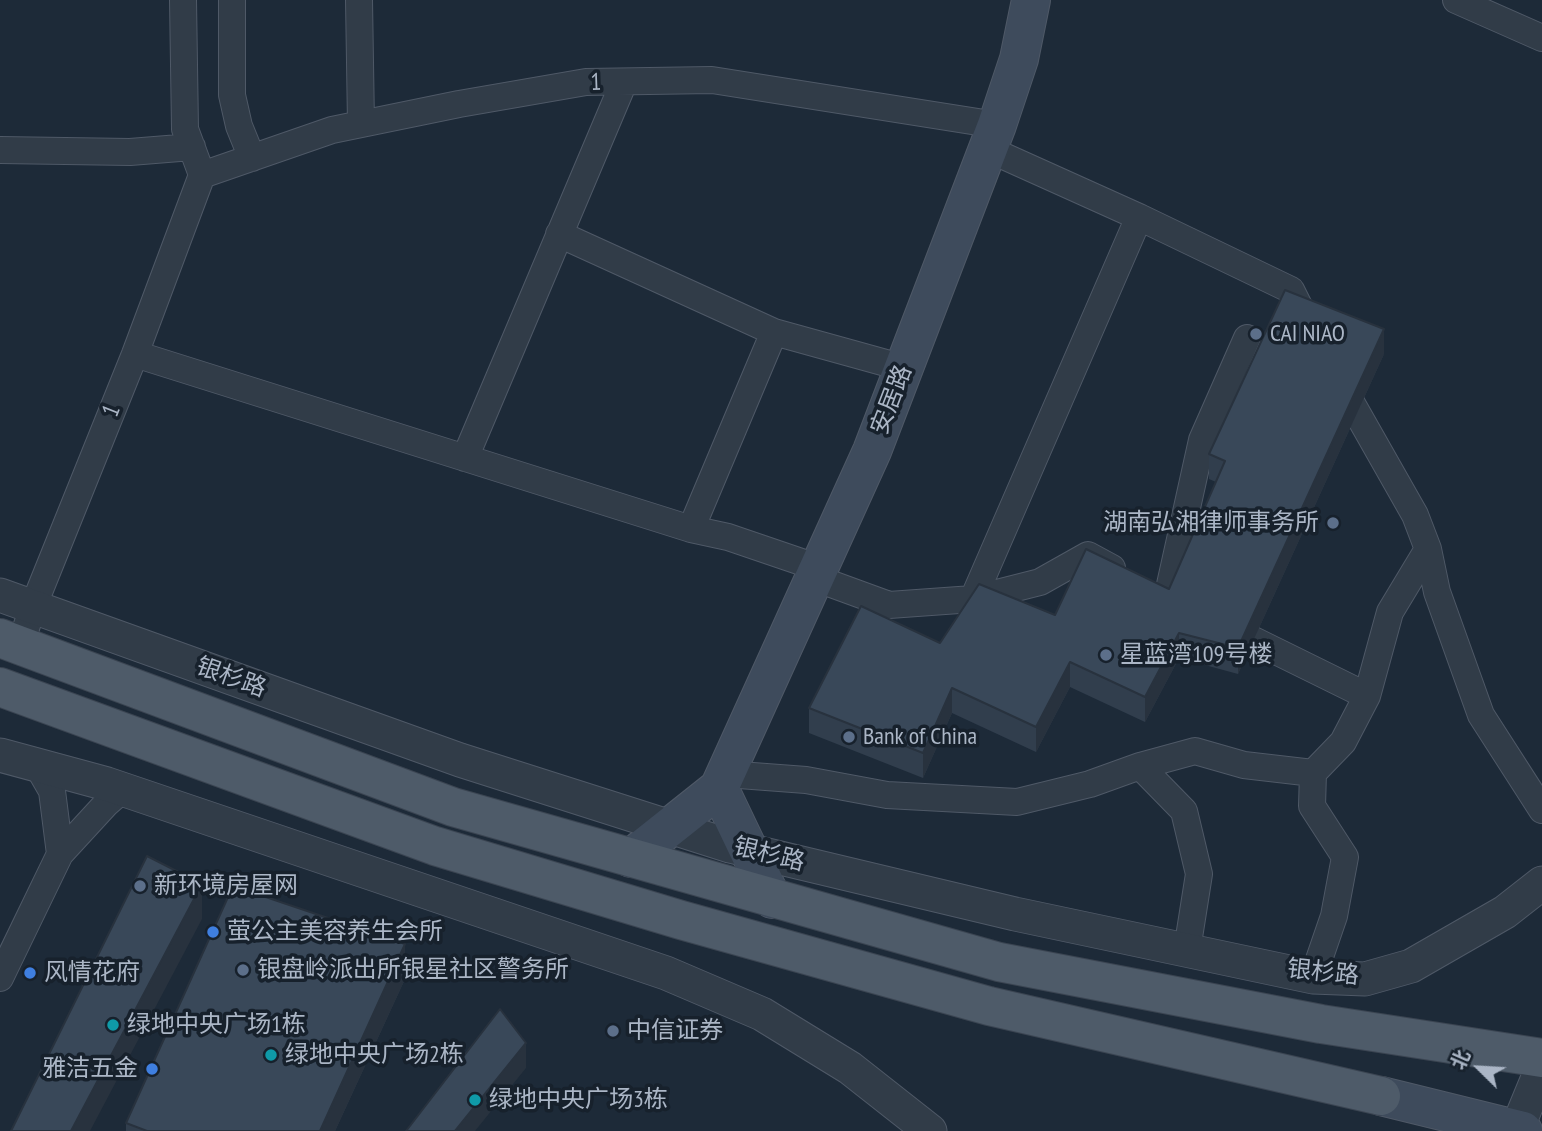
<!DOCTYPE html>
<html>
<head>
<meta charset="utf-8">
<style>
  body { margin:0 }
  #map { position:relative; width:1542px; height:1131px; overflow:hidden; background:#1d2a38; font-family:"PT Sans Narrow","Noto Sans SC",sans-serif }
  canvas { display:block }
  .north { position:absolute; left:1444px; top:1033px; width:70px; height:70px; -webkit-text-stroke:5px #17212c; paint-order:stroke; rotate:294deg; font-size:19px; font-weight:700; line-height:28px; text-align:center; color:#abb6c6 }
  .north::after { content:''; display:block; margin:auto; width:24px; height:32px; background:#abb6c6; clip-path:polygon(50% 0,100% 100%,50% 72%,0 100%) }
</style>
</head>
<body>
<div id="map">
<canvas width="1542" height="1131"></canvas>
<div class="north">北</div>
</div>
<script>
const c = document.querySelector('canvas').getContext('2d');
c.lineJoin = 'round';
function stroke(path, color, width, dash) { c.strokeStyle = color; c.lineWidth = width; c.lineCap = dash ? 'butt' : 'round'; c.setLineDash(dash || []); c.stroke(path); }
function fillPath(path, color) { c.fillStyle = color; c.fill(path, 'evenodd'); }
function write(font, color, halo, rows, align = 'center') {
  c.font = font + ' "PT Sans Narrow","Noto Sans SC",sans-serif'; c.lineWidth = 7; c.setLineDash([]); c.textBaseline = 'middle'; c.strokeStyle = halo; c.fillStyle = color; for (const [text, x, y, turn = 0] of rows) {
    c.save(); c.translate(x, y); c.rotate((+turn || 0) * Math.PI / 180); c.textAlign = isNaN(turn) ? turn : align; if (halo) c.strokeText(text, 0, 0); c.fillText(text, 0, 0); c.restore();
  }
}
const minor = new Path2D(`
  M232,0V95L239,126L252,158
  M359,0L361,124
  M1456,0L1542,38
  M0,150L130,152L192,147
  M202,175L332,130L459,104L586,82L712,80L997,125
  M1139,217L1291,290L1309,326
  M559,234L774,332L904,368
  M135,354L691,529L728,537L819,568
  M1339,381L1415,515L1428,549L1437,592L1481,715L1542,810
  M465,458L624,82
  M691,529L774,332
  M815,578L889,605L973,599L1040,582L1088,555L1112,568
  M1167,598L1202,440L1247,338
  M973,599L1139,217L988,149
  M1221,624L1367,696
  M20,646L33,607L135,354L202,175L185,129L183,0
  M37,765L52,791L60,854
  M1140,766L1195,751L1244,765L1313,773L1343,742L1367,696L1390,612L1428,549
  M726,774L806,780L887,795L1017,802L1090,784L1140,766L1184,811L1199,874L1187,950
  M1313,977L1334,916L1345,857L1312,806L1313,773
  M0,978L60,854L106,804L122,790`);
const tertiary = new Path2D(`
  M0,595L460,760L730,846L1015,914L1313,977L1365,979L1411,966L1505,912L1542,883
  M0,755L107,784L666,973L762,1014L850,1068L930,1131
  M1516,1131L1542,1068`);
const secondary = new Path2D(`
  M719,788L772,899
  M631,858L719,788L872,451L997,125L1019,59L1031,0
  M1381,1096L1523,1131`);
const primary = new Path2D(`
  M0,638L453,807L999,962L1321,1024L1542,1058
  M0,687L435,846L681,920L989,1006L1381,1096`);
const wall = new Path2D(`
  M1384,354L1238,674L1179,658L1145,722L1070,687L1036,752L952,713L923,778L809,733V708L940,643L1055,615L1169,589L1216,482L1209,479V454Z
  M405,979L335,1131H126V1123Z`);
const shadedWall = new Path2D(`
  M1384,329V354L1238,674V648Z
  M1179,633V658L1145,722V697Z
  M1070,662V687L1036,752V727Z
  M952,688V713L923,778V753Z
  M202,884V919L90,1131H71Z
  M405,944V979L335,1131H320Z
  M526,1043V1068L475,1131H455Z`);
const building = new Path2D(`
  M1285,290L1384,329L1238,648L1179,633L1145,697L1070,662L1036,727L952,688L923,753L809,708L861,606L940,643L979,584L1055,615L1086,549L1169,589L1225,461L1209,454Z
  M147,856L202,884L71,1131H11Z
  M233,886L405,944L320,1131H147L126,1123Z
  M500,1009L526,1043L455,1131H406Z`);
const markers = [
  [1256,334,7,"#5c6f8a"],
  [1333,523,7,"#5c6f8a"],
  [1106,655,7,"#5c6f8a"],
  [849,737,7,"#5c6f8a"],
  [140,886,7,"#5c6f8a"],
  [213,932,7,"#3f7fe0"],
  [243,970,7,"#5c6f8a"],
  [30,973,7,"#3f7fe0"],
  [113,1025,7,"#0f9aa8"],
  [613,1031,7,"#5c6f8a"],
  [271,1055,7,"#0f9aa8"],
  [152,1069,7,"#3f7fe0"],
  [475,1100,7,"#0f9aa8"]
];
const streetNames = [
  ["1",596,83,-2],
  ["安居路",892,400,-69],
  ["1",112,411,-68],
  ["银杉路",231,678,20],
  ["银杉路",769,855,14],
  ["银杉路",1323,973,6]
];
const poiNames = [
  ["CAI NIAO",1270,334],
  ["湖南弘湘律师事务所",1319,523,"right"],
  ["星蓝湾109号楼",1120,655],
  ["Bank of China",863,737],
  ["新环境房屋网",154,886],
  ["萤公主美容养生会所",227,932],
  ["银盘岭派出所银星社区警务所",257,970],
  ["风情花府",44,973],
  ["绿地中央广场1栋",127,1025],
  ["中信证券",627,1031],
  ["绿地中央广场2栋",285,1055],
  ["雅洁五金",138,1069,"right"],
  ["绿地中央广场3栋",489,1100]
];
stroke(minor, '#4f5967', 28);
stroke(tertiary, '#4f5967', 35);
stroke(secondary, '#4f5967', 40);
stroke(primary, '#3b4552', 40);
stroke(minor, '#313c48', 26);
stroke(tertiary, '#313c48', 33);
stroke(secondary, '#3e4b5c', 38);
stroke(primary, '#4e5b69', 38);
fillPath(wall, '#313e4d');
fillPath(shadedWall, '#28323e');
fillPath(building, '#394859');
stroke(building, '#28323e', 2);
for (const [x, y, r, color] of markers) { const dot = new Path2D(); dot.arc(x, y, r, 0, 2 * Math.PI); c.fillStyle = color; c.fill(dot); stroke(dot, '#17212c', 2.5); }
write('24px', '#abb6c6', '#17212c', streetNames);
write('24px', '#abb6c6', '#17212c', poiNames, 'left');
</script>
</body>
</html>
